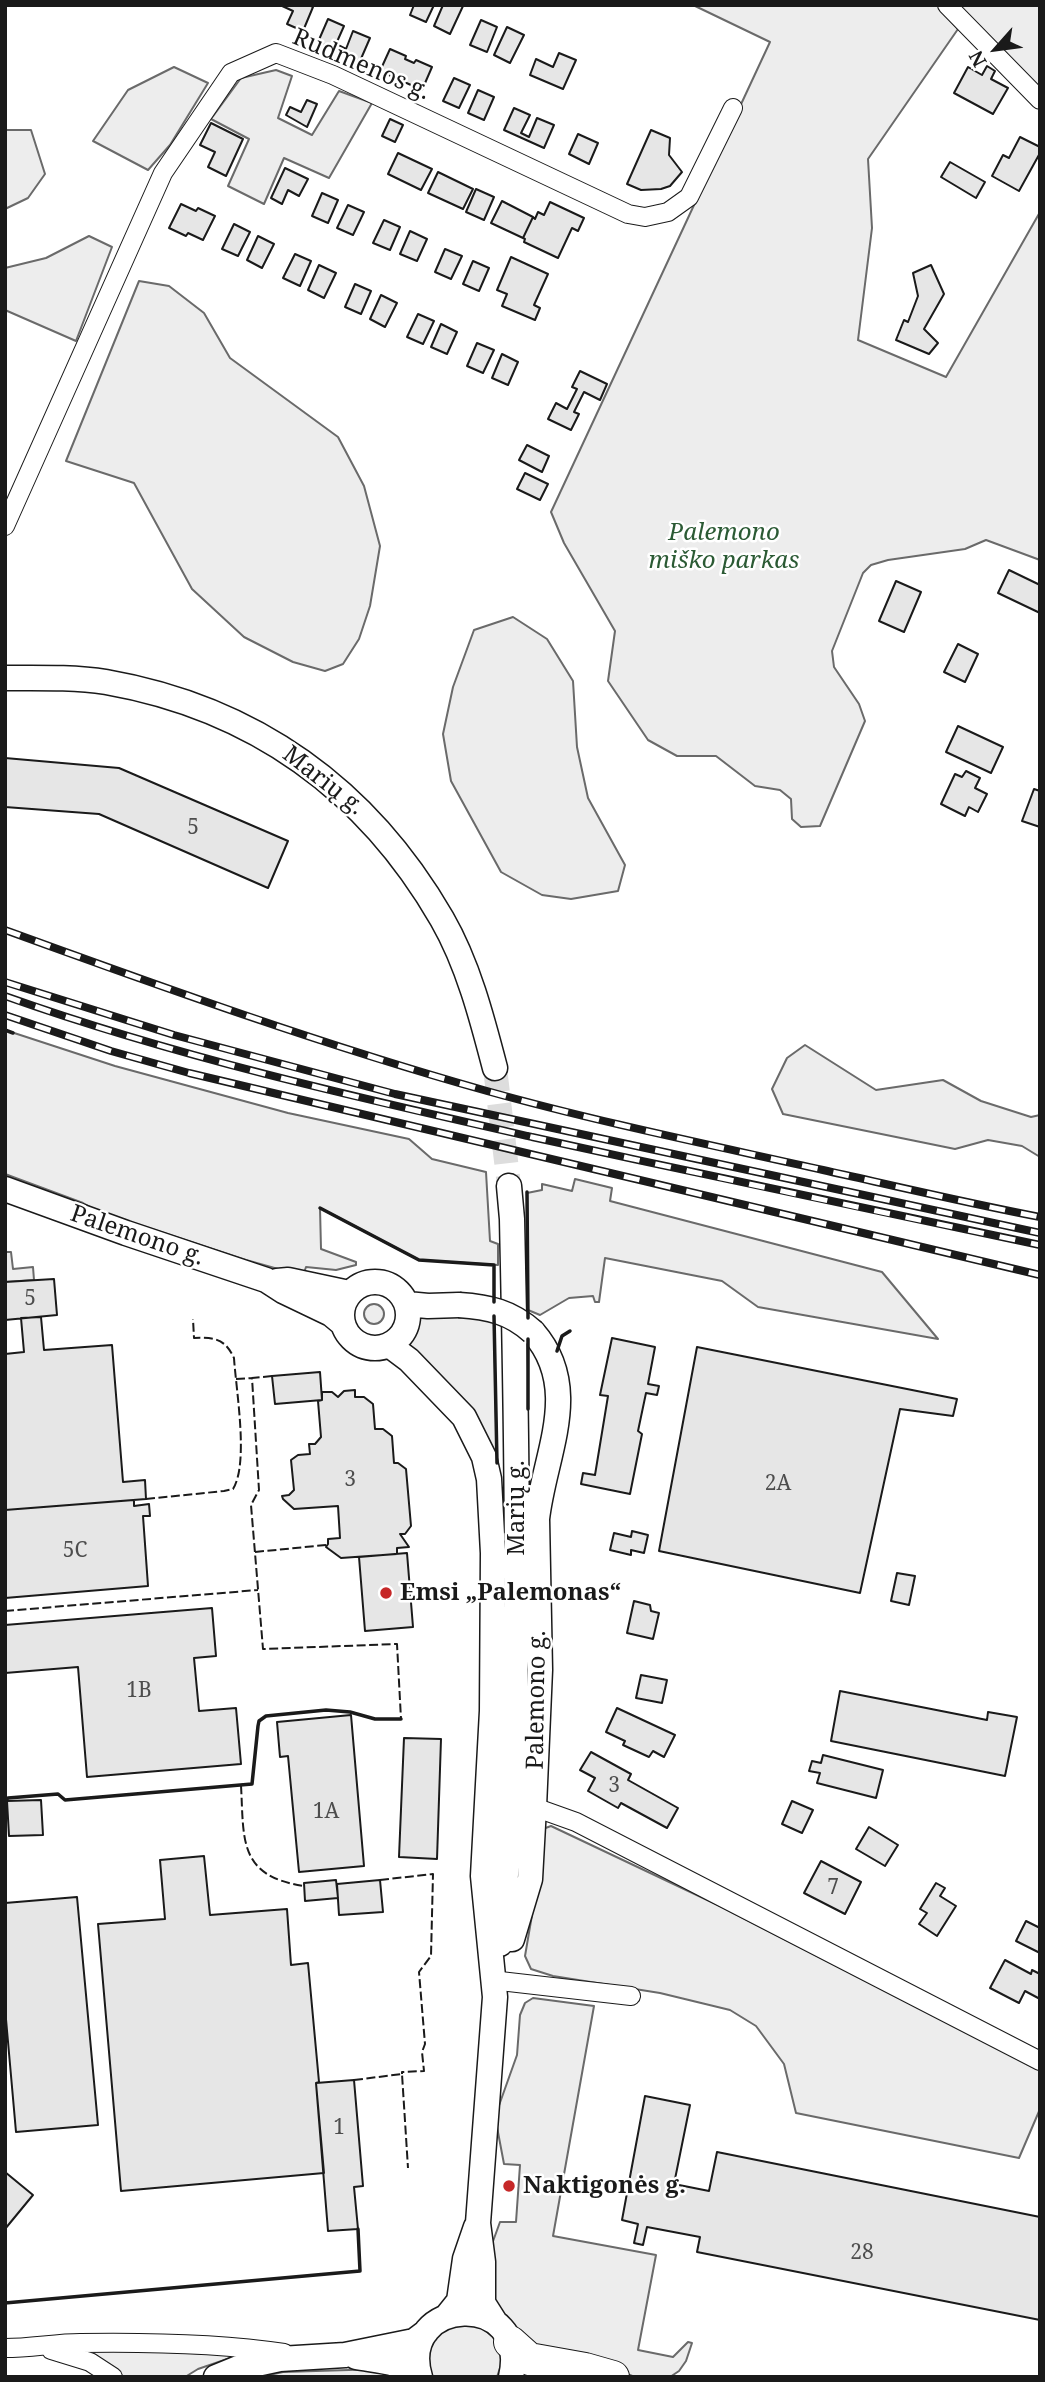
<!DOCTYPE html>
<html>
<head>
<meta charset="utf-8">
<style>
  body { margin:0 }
  #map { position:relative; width:1045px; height:2382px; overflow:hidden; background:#fff; font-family:"Noto Serif",serif }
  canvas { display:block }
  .frame { position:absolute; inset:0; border:7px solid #1a1a1a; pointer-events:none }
  .north { position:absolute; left:961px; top:14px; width:70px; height:70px; -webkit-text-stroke:5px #fff; paint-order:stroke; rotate:242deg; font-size:19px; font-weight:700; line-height:28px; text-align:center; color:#1a1a1a }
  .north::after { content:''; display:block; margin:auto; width:24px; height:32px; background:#1a1a1a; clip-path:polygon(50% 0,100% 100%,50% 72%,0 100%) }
</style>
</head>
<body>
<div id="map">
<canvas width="1045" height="2382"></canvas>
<div class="frame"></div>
<div class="north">N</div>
</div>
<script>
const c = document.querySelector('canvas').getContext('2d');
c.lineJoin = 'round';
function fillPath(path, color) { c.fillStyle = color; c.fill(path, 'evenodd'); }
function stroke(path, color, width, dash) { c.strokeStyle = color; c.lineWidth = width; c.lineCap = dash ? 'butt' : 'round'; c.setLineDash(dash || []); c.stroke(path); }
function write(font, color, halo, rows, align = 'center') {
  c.font = font + ' "Noto Serif",serif'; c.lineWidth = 5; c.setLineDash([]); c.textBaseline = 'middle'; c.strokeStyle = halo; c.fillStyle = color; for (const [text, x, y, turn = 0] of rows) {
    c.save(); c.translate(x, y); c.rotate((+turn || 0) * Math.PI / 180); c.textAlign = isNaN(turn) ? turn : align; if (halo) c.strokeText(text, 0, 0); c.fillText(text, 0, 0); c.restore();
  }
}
const built = new Path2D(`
  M693,5H937L958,29L868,159L872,228L858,340L946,377L1040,212V560L986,540L965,549L888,560L871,565L863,573L832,651L834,667L859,704L865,721L820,826L801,827L792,819L791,799L780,790L755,786L716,756H677L648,740L608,681L615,631L564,543L551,512L770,42Z
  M954,5H1040V95Z
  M174,67L208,83L170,145L148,170L93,141L128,90Z
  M276,70L292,76L278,118L312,135L339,91L372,103L329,178L284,158L264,204L228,186L249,139L211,119L241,78Z
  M5,130H31L45,174L28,198L5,209Z
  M89,236L112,247L76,341L5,310V268L46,258Z
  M139,281L169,286L204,313L230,358L338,437L364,486L380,546L370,606L359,639L343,664L325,671L293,662L244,637L192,589L134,483L66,461Z
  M513,617L547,639L573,681L577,747L588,798L625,865L618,891L571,899L542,895L501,872L451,781L443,734L453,687L474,630Z
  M5,1030L115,1066L288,1113L409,1139L432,1159L486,1172L490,1241L498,1244V1265L419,1260L320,1208L321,1249L356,1262V1265L336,1270L306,1267L303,1276L246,1260L97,1211L83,1203L5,1174Z
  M805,1045L876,1090L943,1080L981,1101L1031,1117L1040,1115V1157L1022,1146L988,1140L955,1149L783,1114L772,1089L787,1058Z
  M575,1179L612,1188L610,1201L882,1272L938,1339L758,1307L722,1281L605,1258L599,1302H595L593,1296L569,1298L540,1315L528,1310L527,1193L542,1190V1184L572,1191Z
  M5,1252H11L13,1269L33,1267L34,1280L5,1282Z
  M364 1314a10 10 0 1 1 20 0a10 10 0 1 1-20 0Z
  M417,1315L494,1317L497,1476L404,1346L413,1335Z
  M551,1826L722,1907L1040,2070V2109L1019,2158L796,2113L784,2064L756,2026L730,2010L660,1993L553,1976L531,1969L525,1956L532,1915L540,1830Z
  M533,1998L594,2006L553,2236L656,2255L638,2350L673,2357L688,2342L692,2343L686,2361L679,2371L670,2377H635L604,2365L523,2347L485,2289L492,2244L500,2222H516L520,2165L504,2164L497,2127V2111L517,2055L520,2015L525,2003Z
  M474,2322L496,2339L501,2351V2365L497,2377H427L428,2341L436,2330Z
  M75,2348L239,2355L198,2369L185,2377H121Z
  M382,2369L404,2377H260L283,2372Z`);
const building = new Path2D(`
  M280,5H309L313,7L303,31L287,24L293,11Z
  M414,5H434L426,22L410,15Z
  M443,5L463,6L450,34L434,26Z
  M328,19L344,26L336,44L346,49L353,31L370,38L360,61L318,42Z
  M481,20L497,27L487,52L470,45Z
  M507,27L524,35L510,63L494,55Z
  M390,49L406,56L405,59L414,63L416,60L432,67L422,90L380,71Z
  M559,53L576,60L563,89L530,75L536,59L553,67Z
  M987,66L995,71L991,79L1008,88L993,114L954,93L968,67L982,75Z
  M454,78L470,85L459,108L443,101Z
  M478,90L494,97L484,120L468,113Z
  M307,100L317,104L307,127L286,115L290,107L301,112Z
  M514,108L530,115L521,133L529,137L537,118L554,125L544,148L504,130Z
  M390,119L403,125L395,142L382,136Z
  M211,123L243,139L226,176L208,167L215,152L200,145Z
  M651,130L670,138L669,155L682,172L670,186L661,189L641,190L627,184Z
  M578,134L598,143L589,164L569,154Z
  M1020,137L1040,147V153L1019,191L992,176L1003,155L1009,158Z
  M398,153L432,169L421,190L388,174Z
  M950,162L985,182L976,198L941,177Z
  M285,168L308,179L299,196L288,190L282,204L271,198Z
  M438,172L473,189L463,209L428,193Z
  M476,189L494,197L484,220L466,212Z
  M322,193L338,200L328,223L312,216Z
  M502,201L533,217L523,238L491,223Z
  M550,202L584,218L578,231L572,228L558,258L524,242L525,239L523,238L533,217L535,219L538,212L544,215Z
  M181,204L196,211L198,208L215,216L203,240L188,233L186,236L169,228Z
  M348,205L364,212L353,235L337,228Z
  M384,220L400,227L390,250L373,243Z
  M234,224L250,232L238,256L222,249Z
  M410,231L427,239L417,261L400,254Z
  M258,236L274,244L262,268L247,260Z
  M445,249L462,256L451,279L435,272Z
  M295,254L311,261L300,286L283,278Z
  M511,257L548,274L534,305L540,308L535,320L502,306L507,294L497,290Z
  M473,261L489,268L479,291L463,284Z
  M319,265L336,273L324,298L308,290Z
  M931,265L944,294L924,329L938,343L929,354L896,340L904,320L908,322L918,296L913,273Z
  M355,284L371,291L361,314L345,307Z
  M381,295L397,303L385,327L370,319Z
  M418,314L434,321L423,344L407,337Z
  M441,324L457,332L447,354L431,347Z
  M477,343L494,350L483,373L467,366Z
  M502,354L518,362L508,385L492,378Z
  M580,371L607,384L600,400L584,392L574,412L579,414L571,430L548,419L556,403L567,409L577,389L572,387Z
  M527,445L549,456L542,472L519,460Z
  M525,473L548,484L540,500L517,489Z
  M1009,570L1040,585V613L998,593Z
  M896,581L921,592L904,632L879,621Z
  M958,644L978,654L965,682L944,672Z
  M958,726L1003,747L991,773L946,752Z
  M5,758L119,768L288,841L268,888L99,814L5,807Z
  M966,771L980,778L975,788L987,794L978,812L969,807L965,816L941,804L955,774L962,777Z
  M1034,789L1040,791V827L1022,821Z
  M54,1279L57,1315L5,1320V1282Z
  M41,1317L44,1350L112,1345L123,1482L145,1480L146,1499L5,1510V1354L24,1352L21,1318Z
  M612,1338L655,1347L648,1384L659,1386L657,1395L646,1393L638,1431L642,1434L630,1494L581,1484L583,1473L595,1475L608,1396L600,1395Z
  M697,1347L957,1399L953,1416L900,1409L860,1593L659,1551Z
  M320,1372L322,1400L275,1404L272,1376Z
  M355,1390V1397H364L373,1404L375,1429H383L392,1436L394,1463H398L406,1469L411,1526L405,1534H400L409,1547L397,1548V1554L341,1558L326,1547L328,1544V1539L340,1538L338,1506L294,1509L283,1499L282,1496L289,1495L294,1490L291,1460L298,1455L310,1454L309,1444H315L321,1437L318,1401L322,1400V1392H332L338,1397L344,1391Z
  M134,1500V1506L149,1504L150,1516H143L148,1586L5,1598V1510Z
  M632,1531L648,1535L644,1553L631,1550V1555L610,1550L614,1533L631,1537Z
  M407,1553L413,1627L365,1631L359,1557Z
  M897,1573L915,1576L909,1605L891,1601Z
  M634,1601L650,1605L651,1611L659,1613L653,1639L627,1633Z
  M212,1608L216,1656L194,1658L199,1711L236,1708L241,1764L87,1777L78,1667L5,1673V1625Z
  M641,1675L667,1680L662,1703L636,1698Z
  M840,1691L987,1720L988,1712L1017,1717L1005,1776L831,1741Z
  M617,1708L675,1735L664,1757L653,1751L649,1757L623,1745L625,1741L606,1732Z
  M351,1715L364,1866L299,1872L288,1756L280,1757L277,1722Z
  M404,1738L441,1739L437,1859L399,1857Z
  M591,1752L631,1774L628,1780L678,1808L667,1828L621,1803L618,1808L588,1791L595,1778L580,1770Z
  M823,1755L883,1770L876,1798L817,1783L820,1773L809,1771L812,1761L821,1763Z
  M41,1800L43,1835L9,1836L7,1801Z
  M792,1801L813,1810L802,1833L782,1824Z
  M869,1827L898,1845L885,1866L856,1849Z
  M204,1856L210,1915L287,1909L291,1965L308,1963L319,2082L316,2083L324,2173L121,2191L98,1924L165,1919L160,1860Z
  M821,1861L861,1882L845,1914L804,1893Z
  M336,1880L338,1898L305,1901L304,1883Z
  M380,1880L383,1912L339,1915L337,1884Z
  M936,1883L945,1888L940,1896L956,1906L937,1936L919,1924L927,1913L920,1909Z
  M77,1897L98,2125L16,2132L5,2008V1903Z
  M1026,1921L1040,1928V1953L1016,1941Z
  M1005,1960L1031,1974L1032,1970L1040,1974V1999L1025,1991L1019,2003L990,1988Z
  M354,2080L363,2186L354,2187L358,2229L328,2231L316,2083Z
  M645,2096L690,2105L674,2184L709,2191L717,2152L1040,2217V2320L697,2252L700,2237L647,2227L643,2245L634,2243L638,2224L622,2220Z
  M5,2172L33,2195L5,2229Z`);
const secondaryTunnel = new Path2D(`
  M495,1068L509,1186`);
const street = new Path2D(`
  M947,5L1040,100
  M5,526L163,173L231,73L276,53L333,75L628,214L645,217L668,212L689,197L733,108
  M534,1807L576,1822L1040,2061
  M500,1981L631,1996
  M5,2348C31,2348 56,2343 80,2343C148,2342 218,2343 284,2353
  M51,2350L90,2362L113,2377`);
const secondary = new Path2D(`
  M5,678C38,678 74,677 106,682C254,708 367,789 442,919C468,964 482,1018 495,1068
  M5,1189L126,1233L266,1280L283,1291L331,1314L343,1324
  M277,1281L288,1280L349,1293
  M342 1315a33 33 0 1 1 66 0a33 33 0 1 1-66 0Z
  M407,1304L428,1306L459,1305
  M389,1345L409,1360L464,1417L484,1457L489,1479L493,1553L492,1711L483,1876L495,1997L478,2223L483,2262V2303L495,2322
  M512,1939L530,1879L534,1807L540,1670L537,1519C544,1455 583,1389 533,1332
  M500,1944C524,1703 517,1461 512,1219L509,1186
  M447,2316L459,2301L465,2259L476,2227
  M356,2357C378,2361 402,2361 418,2377
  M216,2377L238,2368L280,2359L345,2355L414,2341L426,2332
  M420,2377C396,2296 531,2289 511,2377`);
const highway = new Path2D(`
  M510,2342L529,2359L585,2369L613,2377`);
const rail = new Path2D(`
  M5,930C165,988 323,1045 487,1091C598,1122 711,1145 823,1170C895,1186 967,1203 1040,1217
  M5,982L174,1035L395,1094L1040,1233
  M5,996C177,1057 355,1097 532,1137C701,1174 870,1210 1040,1245
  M5,1015L111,1051L189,1073L1040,1275`);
const secondaryBridge = new Path2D(`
  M459,1305C489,1307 511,1312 533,1332`);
const fence = new Path2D(`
  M272,1376L252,1378L259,1490L251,1505L263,1649L397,1644L401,1719
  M236,1379L252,1378
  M146,1499L224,1491L233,1489C249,1463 236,1390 234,1358C225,1339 215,1337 194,1338L193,1319
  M255,1552L326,1545
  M5,1611L258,1590
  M241,1785C244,1840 238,1876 304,1886
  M380,1880L433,1874L431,1956L419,1972L425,2044L422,2052L424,2071L402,2072V2074
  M354,2080L402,2074L408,2168`);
const wall = new Path2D(`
  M5,1030L13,1033
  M527,1192L528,1318
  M320,1208L419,1260L494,1265V1302
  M494,1316L497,1463
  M557,1351L562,1336L570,1331
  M528,1409V1339
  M5,1802L8,1798L58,1794L65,1800L252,1784L258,1726L259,1721L266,1716L326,1710L350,1712L375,1719H401
  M5,2303L360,2271L358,2229`);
const markers = [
  [386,1593,7,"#c62828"],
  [509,2186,7,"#c62828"]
];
const numberNames = [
  ["5",193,828],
  ["5",30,1299],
  ["3",350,1480],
  ["2A",778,1484],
  ["5C",75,1551],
  ["1B",139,1691],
  ["3",614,1786],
  ["1A",326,1812],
  ["7",833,1888],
  ["1",339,2128],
  ["28",862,2253]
];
const streetNames = [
  ["Rudmenos g.",361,65,23],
  ["Marių g.",323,781,38],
  ["Palemono g.",137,1236,19],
  ["Marių g.",517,1508,-90],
  ["Palemono g.",537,1700,-89]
];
const parkNames = [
  ["Palemono",724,533],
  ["miško parkas",724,561]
];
const poiNames = [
  ["Emsi „Palemonas“",400,1593],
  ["Naktigonės g.",523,2186]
];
fillPath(built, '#ededed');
stroke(built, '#6a6a6a', 2);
fillPath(building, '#e6e6e6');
stroke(building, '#1a1a1a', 2);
stroke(secondaryTunnel, '#ddd', 24, [24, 12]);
stroke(street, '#1a1a1a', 20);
stroke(secondary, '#1a1a1a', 27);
stroke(highway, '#1a1a1a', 34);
stroke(street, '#fff', 18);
stroke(secondary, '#fff', 24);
stroke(highway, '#fff', 32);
stroke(rail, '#1a1a1a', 8);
stroke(rail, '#fff', 5, [16]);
stroke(secondaryBridge, '#1a1a1a', 27, []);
stroke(secondaryBridge, '#fff', 24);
stroke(fence, '#1a1a1a', 2, [9, 3.5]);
stroke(wall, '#1a1a1a', 3.5);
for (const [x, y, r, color] of markers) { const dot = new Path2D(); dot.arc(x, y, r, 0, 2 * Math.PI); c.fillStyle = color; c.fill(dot); stroke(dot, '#fff', 2.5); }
write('21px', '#4d4d4d', null, numberNames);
write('24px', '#1a1a1a', '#fff', streetNames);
write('italic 24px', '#2b5a34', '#fff', parkNames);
write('bold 24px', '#1a1a1a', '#fff', poiNames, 'left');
</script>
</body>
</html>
